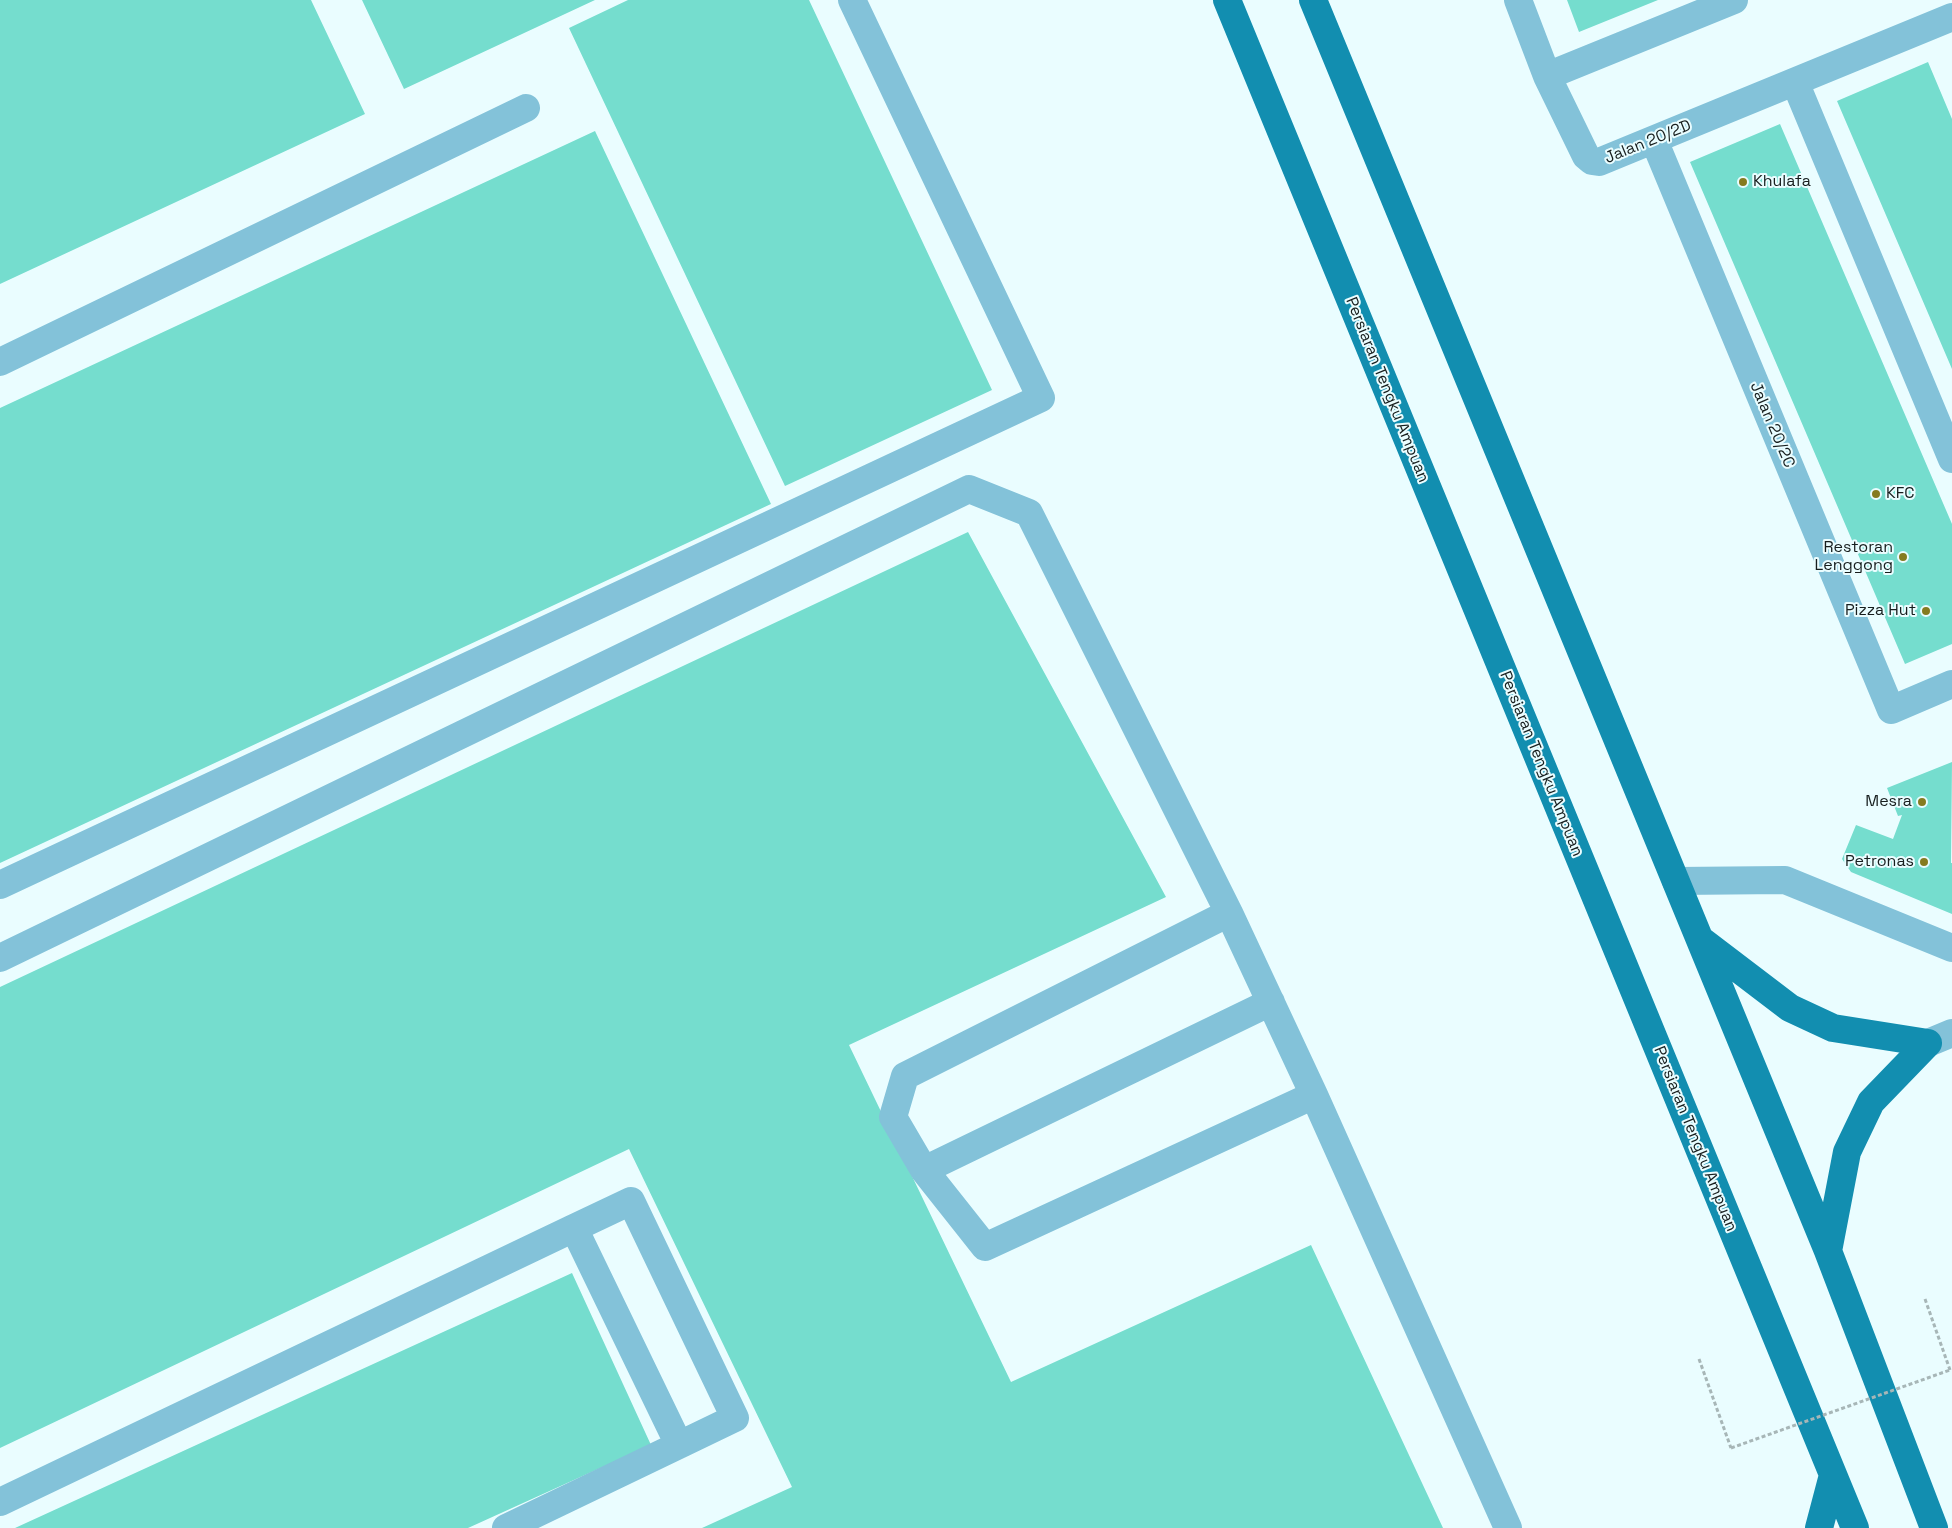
<!DOCTYPE html>
<html>
<head>
<meta charset="utf-8">
<style>
  body { margin:0 }
  canvas { display:block; background:#eafdff }
</style>
</head>
<body>
<canvas width="1952" height="1528"></canvas>
<script>
const c = document.querySelector('canvas').getContext('2d');
c.lineJoin = 'round';
function fillPath(path, color) { c.fillStyle = color; c.fill(path, 'evenodd'); }
function stroke(path, color, width, dash) { c.strokeStyle = color; c.lineWidth = width; c.lineCap = dash ? 'butt' : 'round'; c.setLineDash(dash || []); c.stroke(path); }
function write(font, color, halo, rows, align = 'center') {
  c.font = font + ' "Space Grotesk",sans-serif'; c.lineWidth = 4; c.setLineDash([]); c.textBaseline = 'middle'; c.strokeStyle = halo; c.fillStyle = color; for (const [text, x, y, turn = 0] of rows) {
    c.save(); c.translate(x, y); c.rotate((+turn || 0) * Math.PI / 180); c.textAlign = isNaN(turn) ? turn : align; if (halo) c.strokeText(text, 0, 0); c.fillText(text, 0, 0); c.restore();
  }
}
const building = new Path2D(`
  M0,0H311L365,114L0,284Z
  M362,0H595L404,89Z
  M628,0H809L992,390L785,486L569,28Z
  M1567,0H1658L1579,32Z
  M1928,62L1952,119V369L1837,101Z
  M1780,124L1952,524V644L1905,664L1690,162Z
  M595,131L771,504L0,863V408Z
  M968,532L1166,897L849,1045L1011,1382L1311,1245L1443,1528H702L792,1487L629,1149L0,1448V987Z
  M1952,762L1951,863H1952V914L1851,872L1842,859L1856,825L1893,839L1902,815L1898,816L1887,788Z
  M572,1273L651,1445L468,1528H15Z`);
const path = new Path2D(`
  M1925,1299L1950,1370
  M1699,1359L1731,1448`);
const minor = new Path2D(`
  M1518,0L1547,76L1586,156L1592,161L1599,162L1952,17
  M1547,76L1734,0
  M1795,82L1952,459
  M1654,140L1891,710L1952,684
  M0,362L526,108
  M1676,881L1785,880L1952,948
  M0,885L1041,398L852,0
  M1229,913L905,1076L893,1117L924,1170L985,1247L1314,1095
  M0,958L969,489L1029,513L1229,913L1314,1095L1508,1528
  M1928,1043L1952,1033
  M924,1170L1271,1002
  M574,1228L631,1201L735,1418L679,1445
  M0,1502L574,1228L679,1445L506,1528`);
const major = new Path2D(`
  M1227,0L1855,1528
  M1313,0L1828,1251L1934,1528
  M1702,941L1790,1008L1833,1028L1928,1043
  M1828,1251L1847,1152L1871,1102L1928,1043
  M1819,1528L1833,1475`);
const pathBridge = new Path2D(`
  M1731,1448L1950,1370`);
const markers = [
  [1743,182,5,"#857b20"],
  [1876,494,5,"#857b20"],
  [1903,557,5,"#857b20"],
  [1926,611,5,"#857b20"],
  [1922,802,5,"#857b20"],
  [1924,862,5,"#857b20"]
];
const streetNames = [
  ["Jalan 20/2D",1648,142,-22],
  ["Persiaran Tengku Ampuan",1387,390,68],
  ["Jalan 20/2C",1772,425,67],
  ["Persiaran Tengku Ampuan",1541,764,68],
  ["Persiaran Tengku Ampuan",1695,1139,68]
];
const poiNames = [
  ["Khulafa",1753,182,"left"],
  ["KFC",1886,494,"left"],
  ["Restoran",1893,548],
  ["Lenggong",1893,566],
  ["Pizza Hut",1916,611],
  ["Mesra",1912,802],
  ["Petronas",1914,862]
];
fillPath(building, '#75ddce');
stroke(path, '#a7b6b7', 3, [4, 2.5]);
stroke(minor, '#83c2d9', 28);
stroke(major, '#128eb0', 28);
stroke(pathBridge, '#a7b6b7', 3, [4, 2.5]);
for (const [x, y, r, color] of markers) { const dot = new Path2D(); dot.arc(x, y, r, 0, 2 * Math.PI); c.fillStyle = color; c.fill(dot); stroke(dot, '#eafdff', 2); }
write('16px', '#171e1e', '#eafdff', streetNames);
write('16px', '#171e1e', '#eafdff', poiNames, 'right');
</script>
</body>
</html>
